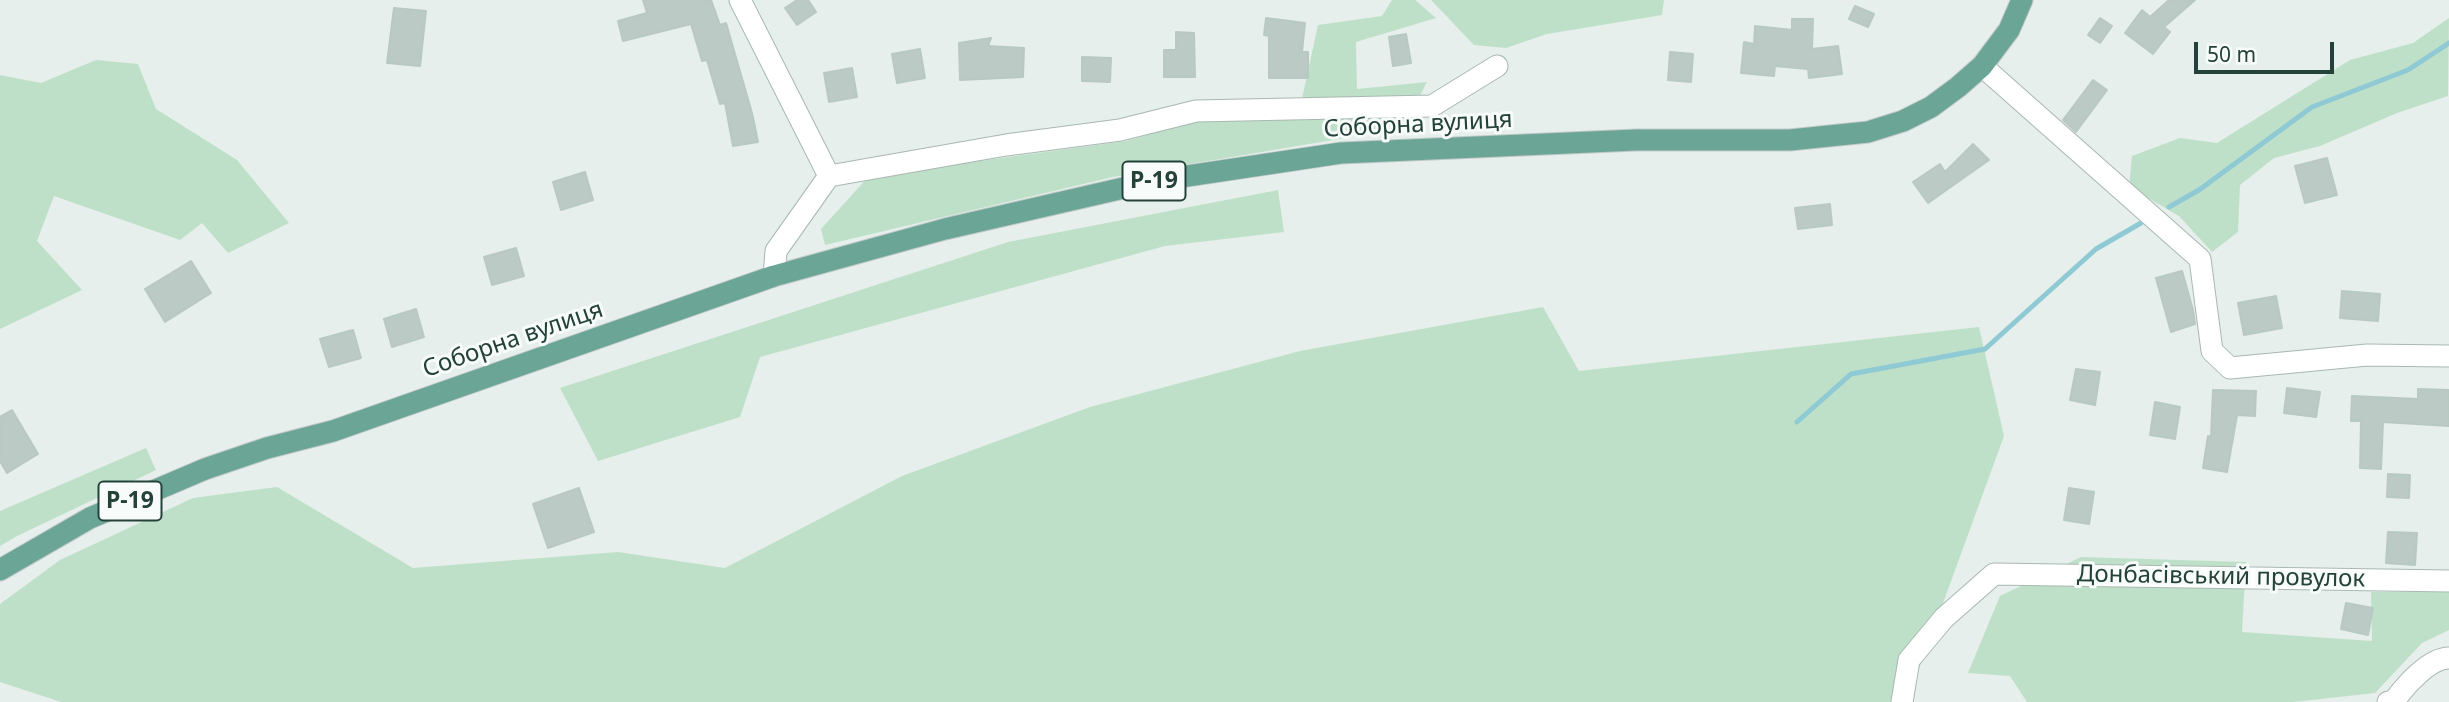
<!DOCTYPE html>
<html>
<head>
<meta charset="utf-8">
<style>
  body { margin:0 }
  #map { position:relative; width:2449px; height:702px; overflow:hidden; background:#e6efeb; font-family:"Noto Sans",sans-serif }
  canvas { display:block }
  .scale { position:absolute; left:2194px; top:42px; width:140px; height:32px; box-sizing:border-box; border:4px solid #24423a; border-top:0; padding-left:9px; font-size:21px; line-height:24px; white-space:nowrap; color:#24423a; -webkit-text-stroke:5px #f7fbf9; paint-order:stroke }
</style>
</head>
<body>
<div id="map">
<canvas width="2449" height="702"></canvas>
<div class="scale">50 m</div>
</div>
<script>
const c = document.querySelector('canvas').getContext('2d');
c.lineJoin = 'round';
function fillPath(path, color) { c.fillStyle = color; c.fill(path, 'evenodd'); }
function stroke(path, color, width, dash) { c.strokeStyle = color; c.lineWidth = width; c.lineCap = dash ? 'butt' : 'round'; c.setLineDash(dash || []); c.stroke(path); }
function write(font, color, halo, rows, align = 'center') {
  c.font = font + ' "Noto Sans",sans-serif'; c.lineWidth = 6; c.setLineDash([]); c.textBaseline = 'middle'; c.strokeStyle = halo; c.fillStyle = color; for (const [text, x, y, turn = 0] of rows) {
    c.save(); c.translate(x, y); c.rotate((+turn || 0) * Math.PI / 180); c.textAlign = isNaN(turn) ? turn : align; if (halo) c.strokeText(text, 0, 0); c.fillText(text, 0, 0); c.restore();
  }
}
const green = new Path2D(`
  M1392,0H1415L1436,18L1356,42L1357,89L1427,82L1407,121L1339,139L1113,177L825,245L821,229L869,176L1126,141L1197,121L1298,117L1318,25L1382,16Z
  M1431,0H1664L1662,15L1547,34L1506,48L1474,45Z
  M2449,18L2448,96L2397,113L2320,146L2274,158L2240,185L2238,232L2212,252L2179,216L2129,187L2132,156L2180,138L2217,143L2350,60L2413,43Z
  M96,60L138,64L156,109L237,160L289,223L228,253L202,223L180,240L54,196L37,241L82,290L0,329V75L41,83Z
  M1278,190L1284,232L1165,246L760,357L740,417L598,461L560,388L1008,242Z
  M1543,307L1579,371L1979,327L2004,436L1907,702H61L0,682V604L60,560L193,498L277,487L413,568L618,552L725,568L902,476L1090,407L1300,351Z
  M146,448L156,470L17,536L0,546V511Z
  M2081,557L2246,562L2242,632L2372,641L2371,592H2449V630L2422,643L2375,693L2293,702H2027L2010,676L1968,673L2000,596Z`);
const stream = new Path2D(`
  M2169,207L2199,190L2312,107L2408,70L2449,43
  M1797,422L1851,374L1985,349L2096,249L2141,223`);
const building = new Path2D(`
  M643,0H711L720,25L726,23L752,113L758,142L733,146L725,103L720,104L707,60L702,61L691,24L623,41L618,21L647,13Z
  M797,0H808L816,12L797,25L785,8Z
  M2169,0H2195L2164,27L2170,32L2153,54L2125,33L2142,10L2150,17Z
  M1855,6L1874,14L1868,27L1849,19Z
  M394,8L426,11L420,66L387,63Z
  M1266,18L1305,23L1302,52H1308V78H1269V36L1264,35Z
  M2100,18L2112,26L2100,43L2088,35Z
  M1792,19H1813L1812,49L1838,46L1842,74L1809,78L1808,69L1775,66L1774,76L1741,73L1744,42L1754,44L1755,26L1792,30Z
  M1176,32L1194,33L1195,77H1164V50H1176Z
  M1406,34L1411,63L1393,66L1389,37Z
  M991,38L988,46L1024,48L1023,77L960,80L959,43Z
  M920,49L925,78L897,83L892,54Z
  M1670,52L1693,54L1691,82L1668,80Z
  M1082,57L1111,58L1110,82L1082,81Z
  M852,68L857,97L829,102L824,73Z
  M2093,80L2107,90L2076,132L2063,120Z
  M1973,144L1989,160L1928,203L1913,182L1940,164L1945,172Z
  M2327,158L2337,195L2305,203L2295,166Z
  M585,172L593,200L561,210L553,182Z
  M1830,204L1832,225L1798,229L1795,208Z
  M516,248L524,276L492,285L484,257Z
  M191,261L211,293L165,322L145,289Z
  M2182,271L2193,310L2195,324L2171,332L2156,278Z
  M2342,291L2380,294L2378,321L2340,318Z
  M2276,296L2282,328L2244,335L2238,303Z
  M416,309L424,337L392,347L384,319Z
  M353,330L361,358L329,367L320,339Z
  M2076,369L2100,372L2095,405L2070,400Z
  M2287,388L2320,392L2316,417L2284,413Z
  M2418,389L2449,390V426L2383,422L2381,469L2360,468L2361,421H2351L2352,396L2418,399Z
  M2213,390L2256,391L2255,416L2237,415L2227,472L2203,468L2208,436L2211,437Z
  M2155,402L2180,407L2175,439L2150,435Z
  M12,410L38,454L7,473L0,461V417Z
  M2388,474L2410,475L2409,498L2387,497Z
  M579,488L594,532L548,548L533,504Z
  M2069,488L2094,492L2089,524L2064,520Z
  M2388,532L2417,533L2415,565L2386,563Z
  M2346,603L2373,608L2368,635L2341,629Z`);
const street = new Path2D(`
  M740,0L829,176
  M1982,66L2200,259L2212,351L2230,368L2367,355L2449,356
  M774,276L776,251L829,176L1006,145L1120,130L1196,111L1432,106L1497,66
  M1902,702L1909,660L1944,618L1994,574L2449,581
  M2388,702L2394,701C2405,686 2429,658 2449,658`);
const primary = new Path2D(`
  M0,570L90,518L205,469L267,448L333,431L774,276L945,229L1154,181L1341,153L1636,140H1790L1868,132L1903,121L1931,107L1958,87L1982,66L2009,30L2022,0`);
const shields = [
  [1154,181,63],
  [130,501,63]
];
const shieldNames = [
  ["Р-19",1154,181],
  ["Р-19",130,501]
];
const streetNames = [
  ["Соборна вулиця",1418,125,-3],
  ["Соборна вулиця",513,340,-19],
  ["Донбасівський провулок",2221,577,1]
];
fillPath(green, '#bfe0c8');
stroke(stream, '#8ec9d4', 5);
fillPath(building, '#bbcac4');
stroke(building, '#b8c9c2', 2);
stroke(street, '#a8b8b2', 23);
stroke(primary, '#c2cac8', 23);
stroke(street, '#fff', 21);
stroke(primary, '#6aa596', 21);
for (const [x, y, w] of shields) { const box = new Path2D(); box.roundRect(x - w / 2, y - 19.5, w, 39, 5); c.fillStyle = '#f7fbf9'; c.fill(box); stroke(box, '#24423a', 2); }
write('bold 23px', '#24423a', null, shieldNames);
write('24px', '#24423a', '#f7fbf9', streetNames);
</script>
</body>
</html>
